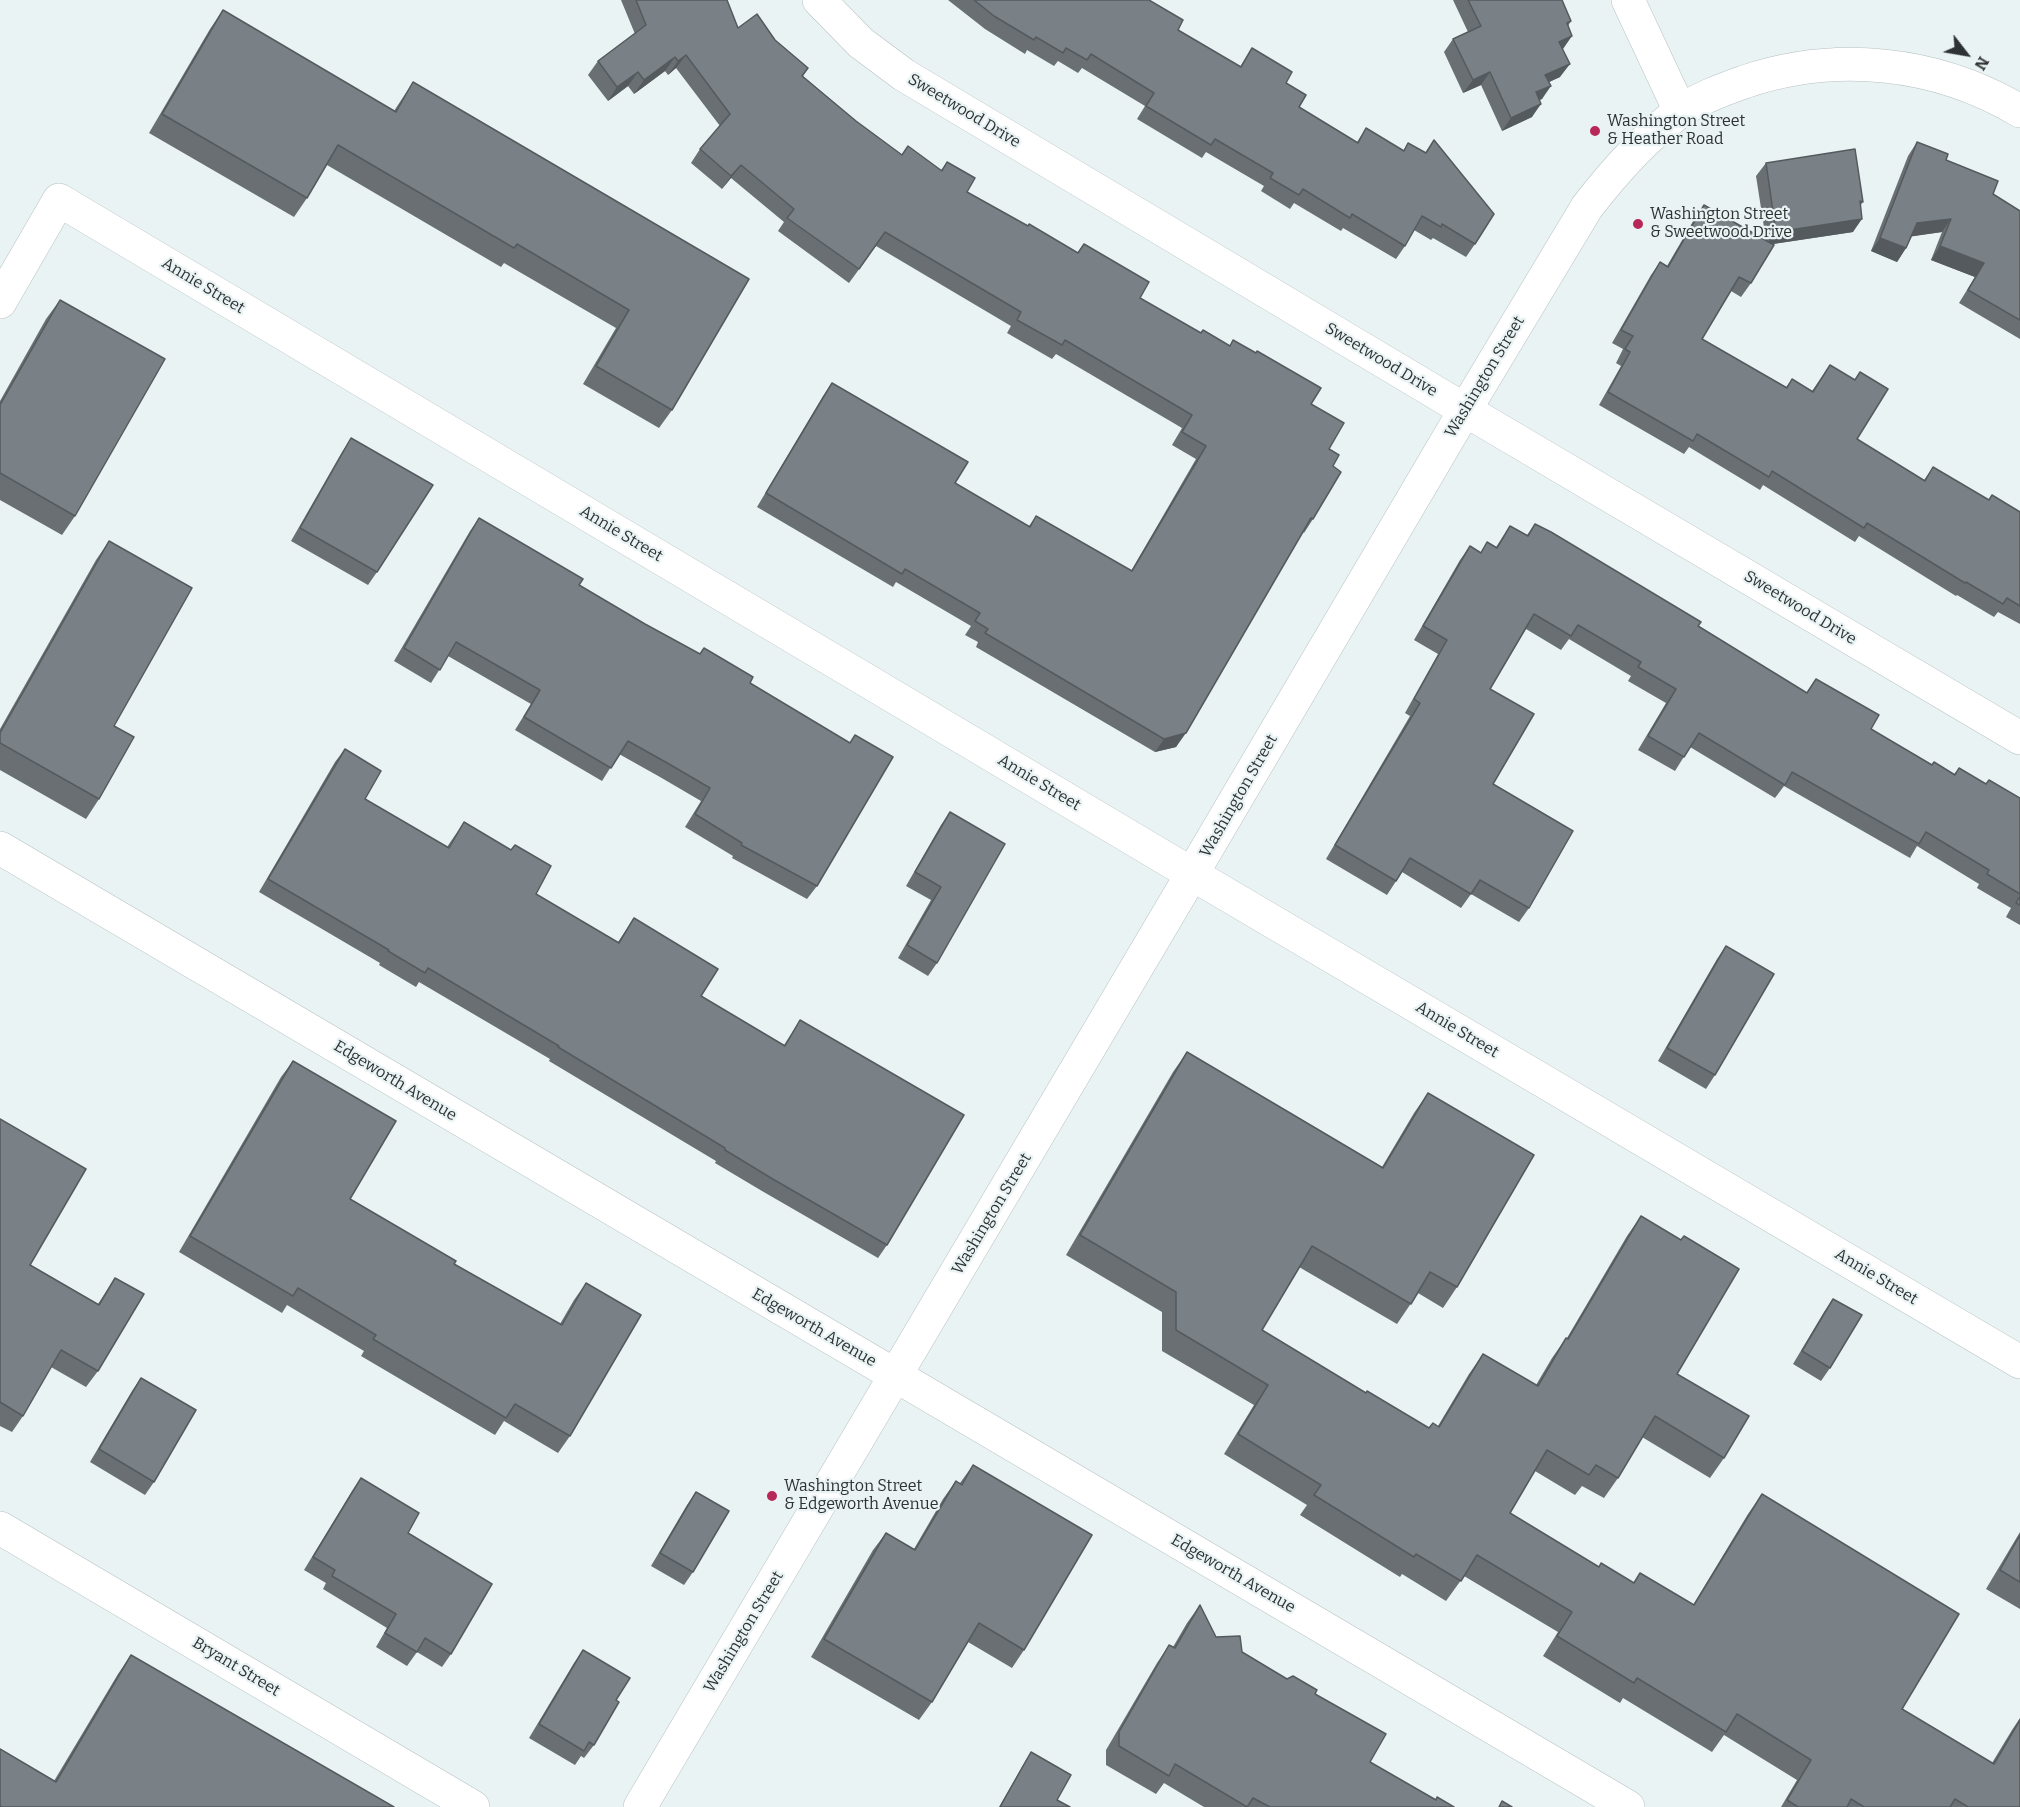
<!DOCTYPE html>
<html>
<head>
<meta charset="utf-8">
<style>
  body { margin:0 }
  #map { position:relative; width:2020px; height:1807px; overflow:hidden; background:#e9f3f3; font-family:Bitter,serif }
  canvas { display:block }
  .north { position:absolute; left:1936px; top:24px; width:60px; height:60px; -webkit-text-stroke:4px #e9f3f3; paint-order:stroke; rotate:121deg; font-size:16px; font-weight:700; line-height:24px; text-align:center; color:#2e3232 }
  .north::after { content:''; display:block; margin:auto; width:21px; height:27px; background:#2e3232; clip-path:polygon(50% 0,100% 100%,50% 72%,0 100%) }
</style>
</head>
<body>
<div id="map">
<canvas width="2020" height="1807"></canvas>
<div class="north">N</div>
</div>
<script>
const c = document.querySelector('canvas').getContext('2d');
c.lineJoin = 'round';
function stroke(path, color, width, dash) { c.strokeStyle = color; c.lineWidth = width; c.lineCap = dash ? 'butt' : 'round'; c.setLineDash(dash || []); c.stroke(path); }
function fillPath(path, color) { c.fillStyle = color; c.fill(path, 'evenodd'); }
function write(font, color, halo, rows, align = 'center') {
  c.font = font + ' Bitter,serif'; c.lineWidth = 4.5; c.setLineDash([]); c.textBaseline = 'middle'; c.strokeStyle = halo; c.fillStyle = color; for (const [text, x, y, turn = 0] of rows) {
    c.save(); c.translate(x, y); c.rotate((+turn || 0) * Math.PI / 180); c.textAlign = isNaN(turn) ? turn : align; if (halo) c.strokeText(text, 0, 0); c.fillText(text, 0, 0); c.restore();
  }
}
const minor = new Path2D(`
  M819,0L861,43L904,75L1465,410L2020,738
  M1628,0L1680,111
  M0,302L59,200L1192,874L2020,1362
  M0,848L1628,1807
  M0,1528L473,1807
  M640,1807L1192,874L1465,410L1587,207C1614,172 1643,139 1678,113C1697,99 1722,90 1744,82C1836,51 1936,61 2020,111`);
const wall = new Path2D(`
  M621,0H727L738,28L775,40L808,68L803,76L856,121L902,155L941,170L947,162L967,192L1077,253L1084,244L1140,298L1311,404L1329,449L1333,466L1313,519L1304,533L1303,532L1176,747L1155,752L976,647L978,642L965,635L971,626L896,582L893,587L757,507L823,396L832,383L955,483L1029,526L1036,516L1131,571L1196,459L1172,445L1182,428L1056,354L1052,359L1007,333L1011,326L876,246L849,283L778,231L784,222L731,178L722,189L691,163L700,149L720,126L676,68L668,75L665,71L634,94L628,86L608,101L588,75L598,61L635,34Z
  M948,0H1149L1178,30L1240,67L1252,48L1286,83L1299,107L1357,142L1366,128L1403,151L1408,143L1425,153L1434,140L1475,244L1466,257L1433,238L1431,240L1414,230L1405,246L1396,259L1343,228L1341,231L1294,203L1290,209L1261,191L1264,186L1206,152L1202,158L1137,119L1145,106L1082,68L1078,73L1058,61L1054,66L1027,50L1025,54L985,29Z
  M1453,0H1562L1571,21L1568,26L1562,49L1560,77L1549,82L1542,99L1539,100L1532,117L1502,131L1481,85L1463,93L1444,52L1453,39L1468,32Z
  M223,10L394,111L413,82L749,279L672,410L659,428L583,384L616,328L504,263L501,267L327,165L307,198L294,217L149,133L210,29Z
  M1917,142L1946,160L1993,194L2020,211V339L1959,303L1975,277L1931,260L1942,232L1912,236L1906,248L1897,262L1871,251L1908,156Z
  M1766,163L1863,202L1860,206L1853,232L1773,244L1751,283L1741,297L1731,291L1702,339L1786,387L1792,379L1812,391L1830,365L1855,380L1860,372L1857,439L1924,480L1933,467L1989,500L2020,512V624L1998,612L1994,617L1957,595L1956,596L1859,536L1855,542L1763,485L1760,490L1689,447L1684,454L1599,405L1621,366L1616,363L1623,349L1612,343L1651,275L1660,262L1667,266L1695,218L1704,205L1766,240L1756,176Z
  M60,300L75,516L62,535L0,500V401L46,319Z
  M351,438L377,572L368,585L291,541L342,452Z
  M479,518L579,585L645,624L700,654L704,648L750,683L850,743L855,735L817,886L807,899L732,858L733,856L685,827L701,801L660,777L619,754L602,781L515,730L531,704L448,656L431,683L394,661L470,531Z
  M1535,524L1806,693L1816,679L1871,729L1932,765L1954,774L1959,768L1986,784L2020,798V925L2006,917L2011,908L1977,888L1979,884L1917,846L1910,858L1784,786L1775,798L1690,747L1675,771L1638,750L1666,703L1628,681L1631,676L1569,639L1561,650L1526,629L1490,689L1493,784L1529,908L1519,922L1471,894L1461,908L1402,872L1387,895L1326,859L1410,716L1405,713L1438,654L1414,640L1460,560L1470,546L1480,553L1487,542L1496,547L1510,526L1527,535Z
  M109,541L114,726L99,799L86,819L0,770V729L96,560Z
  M345,749L365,799L447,847L464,822L536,894L618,942L634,918L701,996L784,1045L800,1020L887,1245L878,1258L762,1191L715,1163L716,1161L549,1061L550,1059L419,982L416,987L379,965L380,963L259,892L335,762Z
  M950,812L937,963L928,976L898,958L931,900L906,886L941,825Z
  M1726,946L1715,1075L1706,1089L1658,1061L1717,959Z
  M1187,1052L1382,1167L1414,1113L1428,1093L1457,1287L1443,1308L1418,1293L1397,1324L1299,1267L1262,1330L1366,1393L1429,1428L1438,1426L1469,1374L1483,1354L1536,1385L1552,1358L1566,1338H1567L1627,1236L1641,1216L1677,1374L1724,1458L1710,1478L1642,1437L1618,1478L1604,1498L1582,1486L1575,1495L1535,1471L1510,1513L1599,1567L1633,1583L1640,1573L1693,1605L1748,1514L1762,1494L1902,1709L1992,1763L2012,1730L2020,1718V1807H1781L1797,1780L1724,1735L1712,1752L1623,1698L1620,1703L1543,1656L1558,1632L1464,1576L1446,1601L1402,1574L1400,1577L1300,1515L1307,1505L1224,1454L1254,1405L1162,1351V1312L1066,1255L1173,1072Z
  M293,1061L350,1199L454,1264L560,1324L574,1300L586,1283L570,1436L558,1453L504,1421L495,1435L361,1356L364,1351L287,1305L282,1313L179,1252L281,1077Z
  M0,1119L30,1265L98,1304L115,1278L98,1371L86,1387L51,1367L23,1416L12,1432L0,1426Z
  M1833,1299L1830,1368L1821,1381L1793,1364L1824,1312Z
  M141,1378L154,1482L145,1495L90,1462L132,1391Z
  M973,1465L1024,1650L1012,1668L968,1642L932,1702L919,1720L811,1657L873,1550L886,1533L914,1549L943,1499L956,1481L960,1483Z
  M361,1478L408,1533L451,1654L442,1667L417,1652L407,1666L376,1647L387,1628L323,1589L326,1583L304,1570L352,1491Z
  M696,1492L693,1572L684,1585L651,1566L687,1505Z
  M2020,1532V1609L1986,1589Z
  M1200,1605L1216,1637L1287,1679L1315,1694L1370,1762L1435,1800L1454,1807H1204L1164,1783L1156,1794L1106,1765V1750L1157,1663L1169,1645L1173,1647L1187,1623Z
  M583,1650L616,1700L594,1745L584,1758L581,1756L575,1765L529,1738L574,1663Z
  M131,1655L394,1807H0V1749L54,1781L118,1674Z
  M1031,1752L1057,1800L1070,1807H999L1023,1765Z`);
const shadedWall = new Path2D(`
  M1572,36L1563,49L1550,56L1559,42Z
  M686,55L676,68L668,75L678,61Z
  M675,57L665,71L634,94L644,80Z
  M1570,64L1560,77L1536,88L1545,75Z
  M638,72L628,86L608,101L617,87Z
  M1490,72L1481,85L1463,93L1473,80Z
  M1551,86L1542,99L1527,106L1536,92Z
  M1541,104L1532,117L1502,131L1511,118Z
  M741,165L731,178L722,189L731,176Z
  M1862,219L1853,232L1766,245L1776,232Z
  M1951,219L1942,232L1908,237L1917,223Z
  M1880,238L1906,248L1897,262L1871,251Z
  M1940,246L1984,263L1975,277L1931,260Z
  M1186,733L1176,747L1155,752L1164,739Z`);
const building = new Path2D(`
  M636,0H727L738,28L757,14L775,40L808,68L802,76L856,121L902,155L908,146L942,171L947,162L975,178L967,192L1028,226L1029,224L1078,253L1084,244L1149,282L1140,298L1201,333L1203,330L1230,346L1233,340L1256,353L1257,351L1321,388L1311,404L1344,423L1329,449L1339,455L1333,466L1341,472L1313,519L1311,518L1186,733L1164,739L985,633L988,629L975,621L980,613L905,569L902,574L766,493L832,383L968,462L955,483L1030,527L1036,516L1132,571L1206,446L1182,432L1192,415L1065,340L1062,345L1017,320L1021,312L885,232L859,269L787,218L794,209L741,165L731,176L700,149L730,114L686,55L678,61L675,57L644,80L638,72L617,87L598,61L646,25Z
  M974,0H1149L1183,20L1178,30L1241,67L1252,48L1292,72L1286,83L1306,95L1299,107L1358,143L1366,128L1404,151L1408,143L1426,153L1434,140L1494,214L1475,244L1442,224L1441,227L1422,216L1405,246L1352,214L1350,218L1303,189L1299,195L1270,178L1273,173L1215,139L1211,145L1146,106L1154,93L1091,54L1087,60L1066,48L1063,53L1036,37L1034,40L994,16Z
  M1468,0H1562L1571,21L1567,23L1572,36L1559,42L1570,64L1545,75L1551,86L1536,92L1541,104L1511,118L1490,72L1473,80L1453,39L1481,26Z
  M223,10L396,112L413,82L749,279L672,410L596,366L629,310L517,244L514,248L338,145L307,198L162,114Z
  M1917,142L1948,154L1946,160L1998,181L1993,194L2020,211V320L1968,290L1984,263L1940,246L1951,219L1917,223L1906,248L1880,238Z
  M1855,149L1863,202L1860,201L1862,219L1776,232L1766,163Z
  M1704,205L1774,245L1751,283L1739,277L1702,339L1787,388L1792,379L1813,392L1830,365L1855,380L1860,372L1888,389L1857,439L1925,481L1933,467L1989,500L1992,495L2020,512V606L2007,598L2003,604L1966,582L1965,583L1867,523L1864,528L1772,471L1769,477L1697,434L1693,441L1608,392L1630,352L1625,349L1633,336L1621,330L1660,262L1668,267Z
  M60,300L165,359L75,516L0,473V405Z
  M351,438L433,485L377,572L300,528Z
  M479,518L583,579L579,585L645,624L700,654L704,648L753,677L750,683L850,743L855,735L893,757L817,886L741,845L742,843L695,814L710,788L669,764L628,741L611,768L524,717L540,690L456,642L440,670L404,648Z
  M1535,524L1551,532L1701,622L1698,626L1807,693L1816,679L1879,715L1871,729L1932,765L1934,762L1955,775L1959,768L1986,784L1989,780L2020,798V894L1987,874L1989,870L1926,832L1919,844L1792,772L1785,785L1699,733L1684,757L1648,736L1676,689L1638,667L1641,662L1578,625L1571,636L1534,614L1490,689L1534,714L1493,784L1573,831L1529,908L1480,880L1471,894L1410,858L1396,881L1335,845L1420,703L1414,699L1447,640L1423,626L1470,546L1481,553L1487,542L1497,548L1510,526L1528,536Z
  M109,541L192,588L114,726L134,737L99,799L0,743V733Z
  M345,749L381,771L365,799L449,848L464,822L511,850L515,845L551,866L536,894L619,943L634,918L718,969L701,996L785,1046L800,1020L964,1115L887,1245L771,1178L725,1150V1148L558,1047L559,1046L428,968L425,973L388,951L389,950L268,879Z
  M950,812L1005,844L937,963L907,945L941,887L915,872Z
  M2020,896V905L2016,903Z
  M1726,946L1774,974L1715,1075L1667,1048Z
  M1187,1052L1383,1168L1428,1093L1534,1155L1457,1287L1430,1272L1411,1304L1312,1246L1262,1330L1366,1393L1367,1391L1429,1428L1433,1423L1439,1427L1483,1354L1538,1386L1566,1338L1568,1339L1641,1216L1681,1240L1684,1236L1739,1269L1677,1374L1749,1416L1724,1458L1655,1416L1618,1478L1596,1465L1589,1475L1547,1450L1510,1513L1599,1567L1601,1563L1634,1583L1640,1573L1694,1605L1762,1494L1959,1614L1902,1709L1994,1764L2020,1720V1807H1968L1955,1799L1950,1807H1864L1851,1799L1847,1807H1798L1787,1800L1811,1760L1737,1714L1726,1732L1637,1678L1634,1683L1557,1636L1572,1612L1477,1555L1461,1581L1416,1554L1414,1557L1314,1495L1321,1485L1238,1434L1268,1385L1176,1330V1292L1080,1235Z
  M293,1061L396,1121L350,1199L456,1261L454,1264L562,1325L586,1283L641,1315L570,1436L515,1404L506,1418L373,1339L376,1335L298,1288L293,1296L190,1236Z
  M0,1119L86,1169L30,1265L99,1305L115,1278L144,1294L98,1371L61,1350L23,1416L0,1402Z
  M1833,1299L1862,1315L1830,1368L1802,1351Z
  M141,1378L196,1410L154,1482L99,1449Z
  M973,1465L1092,1535L1024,1650L979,1623L932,1702L824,1639L886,1533L915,1550L956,1481L962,1485Z
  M361,1478L419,1513L408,1533L492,1584L451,1654L425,1638L417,1652L385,1633L396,1614L332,1576L335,1570L313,1557Z
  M696,1492L729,1511L693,1572L660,1553Z
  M2020,1535V1582L2000,1570Z
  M1200,1605L1216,1637L1240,1636L1242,1652L1287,1679L1293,1676L1317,1690L1315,1694L1386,1734L1370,1762L1436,1800L1437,1797L1454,1807H1270L1253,1798L1247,1807L1175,1764L1169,1776L1119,1746V1732L1169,1645L1175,1648Z
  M583,1650L630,1678L616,1700L619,1702L594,1745L589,1742L584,1751L539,1724Z
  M131,1655L394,1807H2L0,1806V1749L56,1782Z
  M1031,1752L1071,1775L1057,1800L1070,1807H1000Z
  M1502,1801L1512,1807H1499Z`);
const markers = [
  [1595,131,6,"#b72858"],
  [1638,224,6,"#b72858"],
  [772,1496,6,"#b72858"]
];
const streetNames = [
  ["Sweetwood Drive",964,111,31],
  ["Annie Street",203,286,31],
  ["Sweetwood Drive",1381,360,31],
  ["Washington Street",1485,377,-59],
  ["Annie Street",621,534,31],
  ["Sweetwood Drive",1800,608,31],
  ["Annie Street",1039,783,31],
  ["Washington Street",1239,796,-60],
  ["Annie Street",1457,1030,31],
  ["Edgeworth Avenue",395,1081,31],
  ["Washington Street",992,1214,-59],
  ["Annie Street",1876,1277,31],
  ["Edgeworth Avenue",814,1328,30],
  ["Edgeworth Avenue",1233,1574,30],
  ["Washington Street",744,1632,-59],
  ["Bryant Street",236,1667,31]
];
const poiNames = [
  ["Washington Street",1607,122],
  ["& Heather Road",1607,140],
  ["Washington Street",1650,215],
  ["& Sweetwood Drive",1650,233],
  ["Washington Street",784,1487],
  ["& Edgeworth Avenue",784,1505]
];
stroke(minor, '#b7c1c1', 34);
stroke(minor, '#fff', 33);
fillPath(wall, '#696f73');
fillPath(shadedWall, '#555a5e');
fillPath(building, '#7a8186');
stroke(building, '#555a5e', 1.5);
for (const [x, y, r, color] of markers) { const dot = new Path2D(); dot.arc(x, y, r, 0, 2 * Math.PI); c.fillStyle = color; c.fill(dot); stroke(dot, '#e9f3f3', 2); }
write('16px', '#2e3232', '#e9f3f3', streetNames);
write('16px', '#2e3232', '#e9f3f3', poiNames, 'left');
</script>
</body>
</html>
